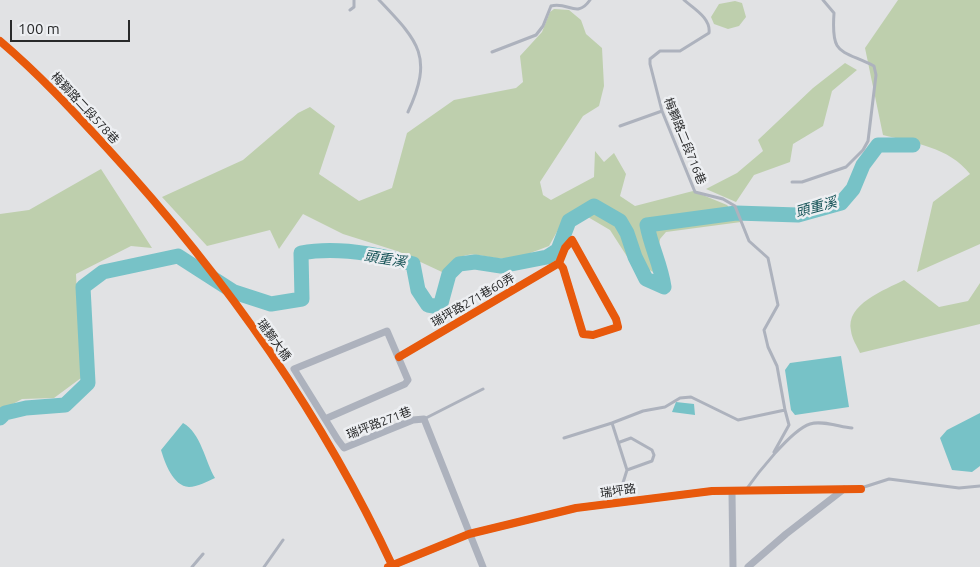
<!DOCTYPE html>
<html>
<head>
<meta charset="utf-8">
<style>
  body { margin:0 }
  #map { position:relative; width:980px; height:567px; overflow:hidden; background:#e1e2e4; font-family:Ubuntu,sans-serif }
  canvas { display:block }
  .scale { position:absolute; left:10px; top:20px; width:120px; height:22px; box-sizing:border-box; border:2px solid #28292a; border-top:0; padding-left:6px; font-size:15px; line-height:18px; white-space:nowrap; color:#28292a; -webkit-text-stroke:4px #edeff2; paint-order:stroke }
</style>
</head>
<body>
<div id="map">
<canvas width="980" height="567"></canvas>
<div class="scale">100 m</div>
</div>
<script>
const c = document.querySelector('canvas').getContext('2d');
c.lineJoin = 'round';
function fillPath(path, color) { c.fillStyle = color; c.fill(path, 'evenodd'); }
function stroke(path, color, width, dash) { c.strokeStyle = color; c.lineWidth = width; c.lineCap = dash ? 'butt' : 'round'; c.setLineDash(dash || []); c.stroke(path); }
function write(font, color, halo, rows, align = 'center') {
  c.font = font + ' Ubuntu,"Noto Sans TC",sans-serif'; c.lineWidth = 5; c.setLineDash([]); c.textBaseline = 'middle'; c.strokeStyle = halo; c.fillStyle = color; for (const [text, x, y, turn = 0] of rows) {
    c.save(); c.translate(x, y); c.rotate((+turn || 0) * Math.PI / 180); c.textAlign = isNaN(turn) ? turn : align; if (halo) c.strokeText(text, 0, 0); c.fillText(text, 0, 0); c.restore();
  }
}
const green = new Path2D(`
  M898,0H980V244L917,272L933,202L970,174C949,147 914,143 883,135L865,48Z
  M735,1L742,3L746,17L739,26L728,29L714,24L711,17L719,4Z
  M554,9L569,10L581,20L586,34L602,48L604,86L599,106L583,116L540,182L543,195L551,200L594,177L595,151L604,162L614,153L626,174L620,196L635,206L693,191L727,205L741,222L666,232L660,239L655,273L628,258L610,230L576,210L563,221L549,246C537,250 519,259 507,259C474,258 470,244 442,272L397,251L343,234L303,214L279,249L270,230L207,246L162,197L243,160L298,113L310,107L335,126L319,174L359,201L392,188L407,133L454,100L516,88L523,82L520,56L542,32L550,12Z
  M845,63L857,70L832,91L823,126L793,144L790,162L754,175L736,202L706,189L737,173L763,151L758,140L813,88Z
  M101,169L152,248L131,246L76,274L81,378L54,398L22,399L0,411V214L29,210Z
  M904,280L939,307L968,301L980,283V324L860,353C857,346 852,339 851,331C845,304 885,290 904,280Z`);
const water = new Path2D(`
  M841,356L849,407L795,415L791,410L785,370L790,363Z
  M676,402L694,404L695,415L672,412Z
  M980,413V466L972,472L952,470L940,438L947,430Z
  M183,423C201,433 205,461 215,478C208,481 197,487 189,487C173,486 165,463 161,450Z`);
const river = new Path2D(`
  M0,418L5,413L26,408L65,405L88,383L83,287L103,272L178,256L234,292L271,304L302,299L301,253C337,246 378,254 413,264L418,290L428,305L440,307L449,274L459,264L475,262L501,266L547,257L558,250L569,221L594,206L620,221L627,233L635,257L646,279L664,287C661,265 651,247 647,225L736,213L798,215L841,203L853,189L863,165L878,145H913`);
const lane = new Path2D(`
  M379,0C418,41 434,56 408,112
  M350,10L354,7V0
  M492,52L536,35L543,26L551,6C568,1 577,19 590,0
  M620,126L662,111
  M792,182H802L846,167L863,150L868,141L876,75L874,66C840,49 831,56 834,13L823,0
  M424,419L483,389
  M612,423L643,411L665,407L680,398L691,397L738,420L785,410L777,366L768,347L764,330L778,305L768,258L749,241L735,206L723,199L695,192L662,111L650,64V59L660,51H680L709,33C711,18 694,9 684,0
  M564,438L612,423L627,470L622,486L621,501
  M620,442L631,438L652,450L654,455L652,461L627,470
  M774,452L789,425L785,410
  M861,488L889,479L959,488L980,486
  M745,491C757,474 791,430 810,424C822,420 840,427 852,428
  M192,567L203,554
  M264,567L283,540`);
const street = new Path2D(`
  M0,41C39,74 72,110 107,148C221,272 322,414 393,567
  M399,357L559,263L563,268L583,334L593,335L618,327L616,319L572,240L565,248L559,263
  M325,419L405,384L408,380L387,331L294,369L338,440L344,448L413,420L424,419L483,567
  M732,492L733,567
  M389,567L469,534L576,508L712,491L861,489
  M748,567L786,534L844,489`);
const cycleway = new Path2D(`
  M0,41C39,74 72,110 107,148C221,272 322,414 393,567
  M399,357L559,263L563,268L583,334L593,335L618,327L616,319L572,240L565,248L559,263
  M388,567L469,534L576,508L712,491L861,489`);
const streetNames = [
  ["梅獅路二段578巷",85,108,47],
  ["梅獅路二段716巷",685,141,68],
  ["瑞坪路271巷60弄",473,300,-30],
  ["瑞獅大橋",274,340,54],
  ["瑞坪路271巷",379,423,-21],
  ["瑞坪路",618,491,-8]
];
const waterNames = [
  ["頭重溪",816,207,-15],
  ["頭重溪",385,259,9]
];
fillPath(green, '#becfad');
fillPath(water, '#77c2c7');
stroke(river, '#77c2c7', 15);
stroke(lane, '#adb2bd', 3);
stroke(street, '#adb2bd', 7);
stroke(cycleway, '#e8590c', 8);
write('12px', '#28292a', '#edeff2', streetNames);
write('italic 14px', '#125054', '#edeff2', waterNames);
</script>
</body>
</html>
